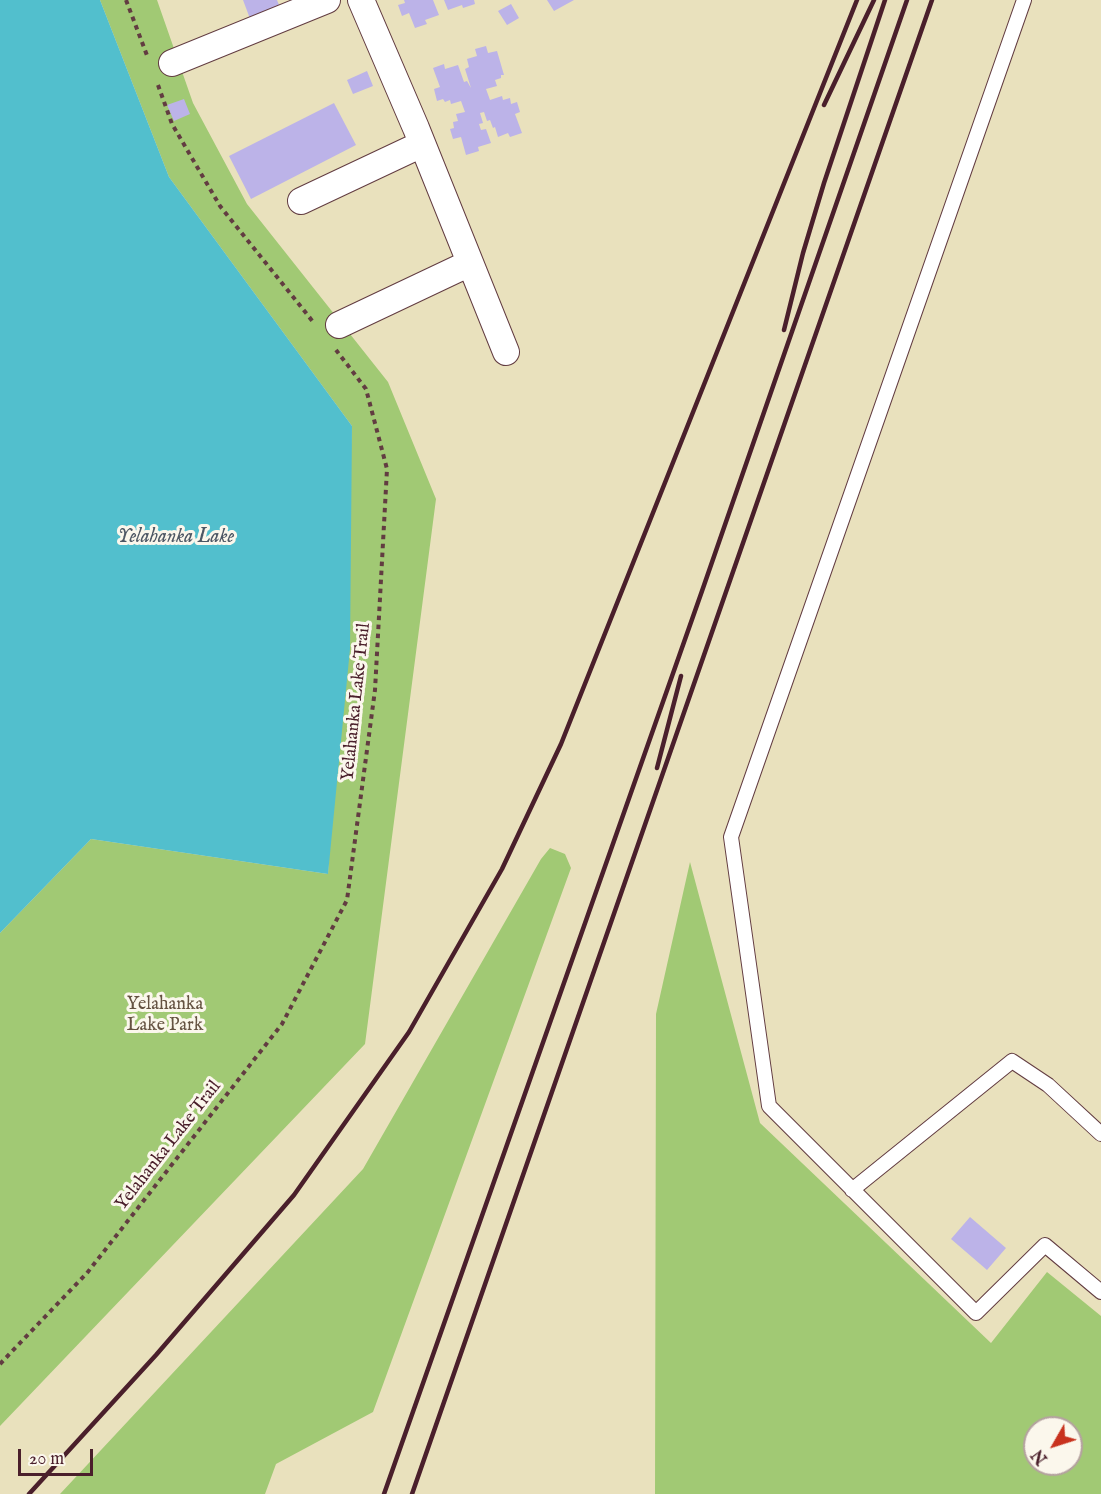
<!DOCTYPE html>
<html>
<head>
<meta charset="utf-8">
<style>
  body { margin:0 }
  #map { position:relative; width:1101px; height:1494px; overflow:hidden; background:#e9e1bd; font-family:"IM FELL English",serif }
  canvas { display:block }
  .north { position:absolute; left:1023px; top:1416px; width:60px; height:60px; box-sizing:border-box; background:#fbf7ec; border:2px solid #b4a19f; border-radius:50%; rotate:231deg; font-size:16px; font-weight:700; line-height:24px; text-align:center; color:#4a1f2b }
  .north::after { content:''; display:block; margin:auto; width:21px; height:27px; background:#c8321e; clip-path:polygon(50% 0,100% 100%,50% 72%,0 100%) }
  .scale { position:absolute; left:18px; top:1449px; width:75px; height:27px; box-sizing:border-box; border:3px solid #4a1f2b; border-top:0; padding-left:8px; font-size:18px; line-height:21px; white-space:nowrap; color:#4a1f2b; -webkit-text-stroke:4px #fbf7ec; paint-order:stroke }
</style>
</head>
<body>
<div id="map">
<canvas width="1101" height="1494"></canvas>
<div class="north">N</div>
<div class="scale">20 m</div>
</div>
<script>
const c = document.querySelector('canvas').getContext('2d');
c.lineJoin = 'round';
function fillPath(path, color) { c.fillStyle = color; c.fill(path, 'evenodd'); }
function stroke(path, color, width, dash) { c.strokeStyle = color; c.lineWidth = width; c.lineCap = dash ? 'butt' : 'round'; c.setLineDash(dash || []); c.stroke(path); }
function write(font, color, halo, rows, align = 'center') {
  c.font = font + ' "IM FELL English",serif'; c.lineWidth = 6; c.setLineDash([]); c.textBaseline = 'middle'; c.strokeStyle = halo; c.fillStyle = color; for (const [text, x, y, turn = 0] of rows) {
    c.save(); c.translate(x, y); c.rotate((+turn || 0) * Math.PI / 180); c.textAlign = isNaN(turn) ? turn : align; if (halo) c.strokeText(text, 0, 0); c.fillText(text, 0, 0); c.restore();
  }
}
const green = new Path2D(`
  M100,0H157L193,103L247,204L388,382L436,499L365,1044L0,1426V933L91,839L328,874L352,426L169,177Z
  M550,848L565,854L571,868L373,1412L276,1464L265,1494H60L363,1169L541,859Z
  M690,862L760,1123L991,1343L1047,1272L1101,1316V1494H655L656,1014ZM1035,1428H1071V1464H1035Z`);
const water = new Path2D(`
  M0,0H100L169,177L352,426L350,649L328,874L91,839L0,933Z`);
const building = new Path2D(`
  M243,0H277L282,12L252,24Z
  M404,0H433L439,15L425,20L427,24L415,28L409,13L402,16L398,5L405,3Z
  M444,0H474L475,4L463,8L462,5L448,10Z
  M547,0H574L554,11Z
  M511,4L519,18L507,25L498,11Z
  M486,46L488,53L497,51L504,75H501V78L495,80L497,86L486,89L490,100L502,96L503,100L510,98L511,104L517,102L520,112L515,114L522,133L510,137L508,133L498,137L495,127L493,128L490,120L487,121L484,112L480,113L483,123L479,124L481,130L486,129L491,143L478,147L479,151L466,155L461,137L453,139L450,129L454,128L453,122L458,121L456,114L465,112L461,101L451,104L450,100L445,102L443,99L437,101L434,89L440,87L433,68L444,64L445,69L458,65L464,82L467,81L471,88L465,69L469,67L467,59L477,56L475,49Z
  M367,71L373,86L353,94L347,80Z
  M184,99L190,114L174,121L167,105Z
  M334,103L356,145L251,199L229,156Z
  M970,1217L1006,1248L987,1270L951,1239Z`);
const path = new Path2D(`
  M126,0L148,58
  M158,85L172,124L220,206L314,323
  M0,1364L87,1273L282,1024L347,900L375,690L387,469L366,389L336,350`);
const lane = new Path2D(`
  M1024,0L731,837L769,1106L976,1313L1045,1245L1101,1292
  M852,1190L1012,1061L1048,1085L1101,1134`);
const street = new Path2D(`
  M361,0L416,128L506,352
  M172,63L327,0
  M301,201L422,144
  M339,325L470,263`);
const rail = new Path2D(`
  M824,105L874,0
  M784,330L803,253L824,183L885,0
  M657,768L681,676
  M29,1494L156,1355L294,1195L409,1032L502,869L561,744L857,0
  M384,1494L702,591L907,0
  M412,1494L932,0`);
const streetNames = [
  ["Yelahanka Lake Trail",357,702,-84],
  ["Yelahanka Lake Trail",169,1146,-52]
];
const parkNames = [
  ["Yelahanka",165,1005],
  ["Lake Park",165,1026]
];
const waterNames = [
  ["Yelahanka Lake",176,538]
];
fillPath(green, '#a1c974');
fillPath(water, '#52bfcd');
fillPath(building, '#bcb3e8');
stroke(lane, '#623c41', 16);
stroke(street, '#623c41', 28);
stroke(path, '#623c41', 4, [4.5, 4.5]);
stroke(lane, '#fff', 14);
stroke(street, '#fff', 26);
stroke(rail, '#4a1f2b', 4.5);
write('18px', '#4a1f2b', '#fbf7ec', streetNames);
write('18px', '#645241', '#fbf7ec', parkNames);
write('italic 20px', '#4d5764', '#fbf7ec', waterNames);
</script>
</body>
</html>
